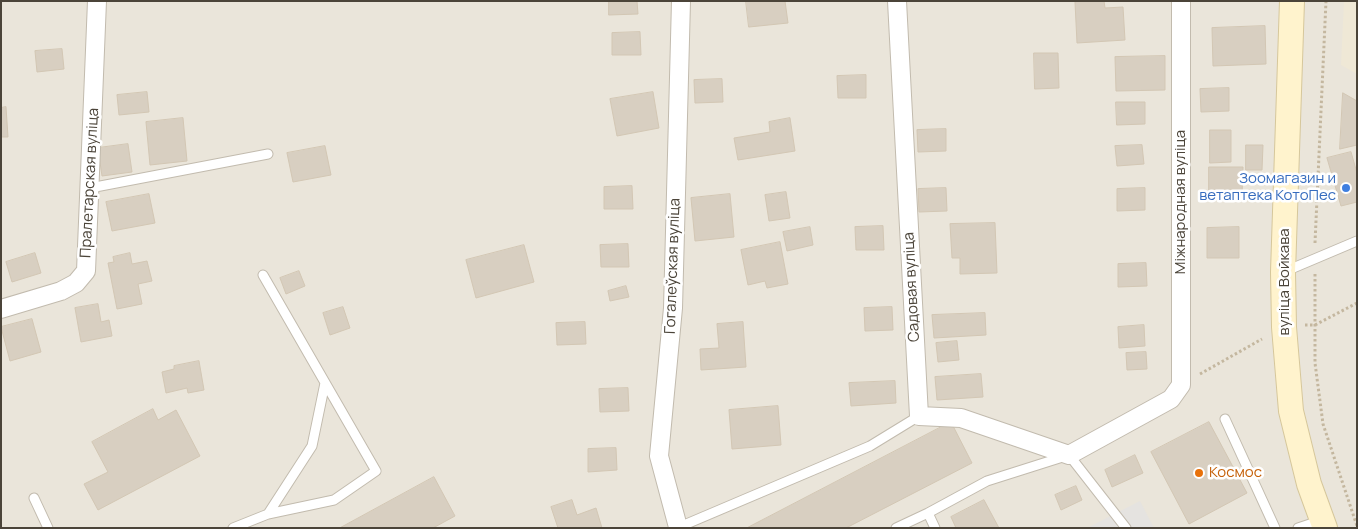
<!DOCTYPE html>
<html>
<head>
<meta charset="utf-8">
<style>
  body { margin:0 }
  #map { position:relative; width:1358px; height:529px; overflow:hidden; background:#f6f3ec; font-family:Manrope,sans-serif }
  canvas { display:block }
  .frame { position:absolute; inset:0; border:2px solid #4b4439; pointer-events:none }
</style>
</head>
<body>
<div id="map">
<canvas width="1358" height="529"></canvas>
<div class="frame"></div>
</div>
<script>
const c = document.querySelector('canvas').getContext('2d');
c.lineJoin = 'round';
function fillPath(path, color) { c.fillStyle = color; c.fill(path, 'evenodd'); }
function stroke(path, color, width, dash) { c.strokeStyle = color; c.lineWidth = width; c.lineCap = dash ? 'butt' : 'round'; c.setLineDash(dash || []); c.stroke(path); }
function write(font, color, halo, rows, align = 'center') {
  c.font = font + ' Manrope,sans-serif'; c.lineWidth = 5; c.setLineDash([]); c.textBaseline = 'middle'; c.strokeStyle = halo; c.fillStyle = color; for (const [text, x, y, turn = 0] of rows) {
    c.save(); c.translate(x, y); c.rotate((+turn || 0) * Math.PI / 180); c.textAlign = isNaN(turn) ? turn : align; if (halo) c.strokeText(text, 0, 0); c.fillText(text, 0, 0); c.restore();
  }
}
const residential = new Path2D(`
  M1,1H1357V528H1Z`);
const education = new Path2D(`
  M1344,1H1357V74L1341,65Z`);
const parking = new Path2D(`
  M1140,501L1154,528H1087Z`);
const building = new Path2D(`
  M609,1H637L638,14L609,15Z
  M746,1H785L788,23L749,27Z
  M1104,1L1105,8L1123,7L1125,40L1077,43L1075,2Z
  M1265,26L1266,64L1213,66L1212,28Z
  M640,32L641,55H612V33Z
  M62,49L64,69L37,72L35,51Z
  M1034,53H1058L1059,88L1035,89Z
  M1165,56V90L1116,91L1115,57Z
  M866,75V98H838L837,76Z
  M722,79L723,102L695,103L694,80Z
  M1229,88V111L1201,112L1200,89Z
  M147,92L149,112L119,115L117,95Z
  M653,92L659,128L617,136L610,99Z
  M1343,93L1357,101V145L1340,149Z
  M1116,102H1145V124L1117,125Z
  M6,107L8,137H1V108Z
  M183,118L187,161L150,165L146,122Z
  M790,118L795,151L738,160L734,138L770,132L769,122Z
  M946,129V151L918,152L917,130Z
  M1210,130H1231V162L1210,163Z
  M128,144L132,172L102,176L98,148Z
  M1142,145L1144,164L1117,166L1115,146Z
  M1246,145H1263L1262,170H1246Z
  M325,146L331,175L293,182L287,153Z
  M1351,152L1357,173V202L1341,206L1327,158Z
  M1209,167H1243L1242,196H1209Z
  M632,186L633,209H604V187Z
  M946,188L947,211L919,212L918,189Z
  M1145,188V210L1117,211V189Z
  M786,192L790,218L769,221L765,195Z
  M149,194L155,223L112,231L106,202Z
  M730,194L734,237L695,241L691,198Z
  M995,223L997,273L960,274V258H952L950,224Z
  M883,226L884,250H856L855,227Z
  M810,227L813,245L787,251L783,232Z
  M1239,227V258H1207V228Z
  M780,242L788,284L767,288L765,281L748,285L741,250Z
  M628,244L629,267H601L600,245Z
  M524,245L534,282L476,298L466,260Z
  M35,253L41,273L12,282L6,262Z
  M130,253L132,264L147,261L152,281L138,284L142,304L117,309L108,263L114,262L113,257Z
  M1146,263L1147,286L1118,287V264Z
  M299,271L305,286L286,294L280,278Z
  M626,286L629,297L610,301L608,291Z
  M98,304L101,322L109,320L112,336L81,342L75,308Z
  M343,307L350,328L330,335L323,313Z
  M892,307L893,330L865,331L864,308Z
  M985,313L986,335L934,338L932,315Z
  M32,319L41,352L10,361L1,327Z
  M585,322L586,344L557,345L556,323Z
  M743,322L746,367L701,370L700,349L719,348L717,324Z
  M1144,325L1145,346L1119,348L1118,327Z
  M957,341L959,360L938,362L936,343Z
  M1146,352L1147,369L1127,370L1126,353Z
  M199,361L204,390L188,393L187,388L166,393L162,372L174,369V366Z
  M981,374L983,397L937,400L935,377Z
  M895,381L896,403L851,406L849,383Z
  M628,388L629,411L600,412L599,389Z
  M778,406L781,445L732,449L729,410Z
  M153,409L158,420L176,410L200,456L98,510L84,484L108,472L92,442Z
  M951,422L972,463L846,528H747Z
  M1209,422L1247,493L1189,524L1151,452Z
  M616,448L617,470L588,472V449Z
  M1135,455L1143,473L1112,487L1105,470Z
  M434,477L455,516L433,528H340Z
  M1076,486L1082,500L1061,510L1055,495Z
  M572,500L577,515L596,508L602,528H558L551,507Z
  M984,500L999,528H956L951,517Z`);
const path = new Path2D(`
  M1315,243L1326,1
  M1315,274V363L1323,424L1357,526
  M1305,325H1315L1357,303
  M1200,374L1262,339`);
const service = new Path2D(`
  M90,188L268,154
  M1286,271L1357,241
  M1225,419L1275,528
  M34,498L48,528
  M268,514L312,446L325,383
  M233,528L268,514L334,500L376,471L263,275
  M677,528L870,446L919,416
  M896,528L928,513
  M935,528L928,513L987,481L1069,455L1126,528
  M1298,528L1322,520`);
const minor = new Path2D(`
  M897,1L919,416L961,418L1069,455L1171,399L1181,385V1
  M1,309L61,291L76,283L86,271L97,1
  M678,527L659,456L673,308L681,1`);
const secondary = new Path2D(`
  M1292,1L1283,272L1284,327L1291,411L1309,484L1325,528`);
const markers = [
  [1346,188,5,"#3f7fe0"],
  [1199,473,5,"#e8710a"]
];
const shopNames = [
  ["Зоомагазин и",1336,179],
  ["ветаптека КотоПес",1336,196]
];
const streetNames = [
  ["Пралетарская вуліца",90,183,-87],
  ["Міжнародная вуліца",1181,202,-90],
  ["Гогалеўская вуліца",673,266,-88],
  ["вуліца Войкава",1285,282,-90],
  ["Садовая вуліца",912,287,-93]
];
const foodNames = [
  ["Космос",1209,473]
];
fillPath(residential, '#eae5da');
fillPath(education, '#efe8d6');
fillPath(parking, '#e5e3e0');
fillPath(building, '#d8cfc1');
stroke(building, '#d3c7b4', 1);
stroke(service, '#c2bbae', 11);
stroke(minor, '#c2bbae', 20);
stroke(secondary, '#d6c79b', 26);
stroke(path, '#c4b79f', 3, [2.5, 2.5]);
stroke(service, '#fff', 9);
stroke(minor, '#fff', 18);
stroke(secondary, '#fff3cd', 24);
for (const [x, y, r, color] of markers) { const dot = new Path2D(); dot.arc(x, y, r, 0, 2 * Math.PI); c.fillStyle = color; c.fill(dot); stroke(dot, '#fff', 2); }
write('15px', '#366cbe', '#fff', shopNames, 'right');
write('15px', '#4b4439', '#fff', streetNames);
write('15px', '#c56008', '#fff', foodNames, 'left');
</script>
</body>
</html>
